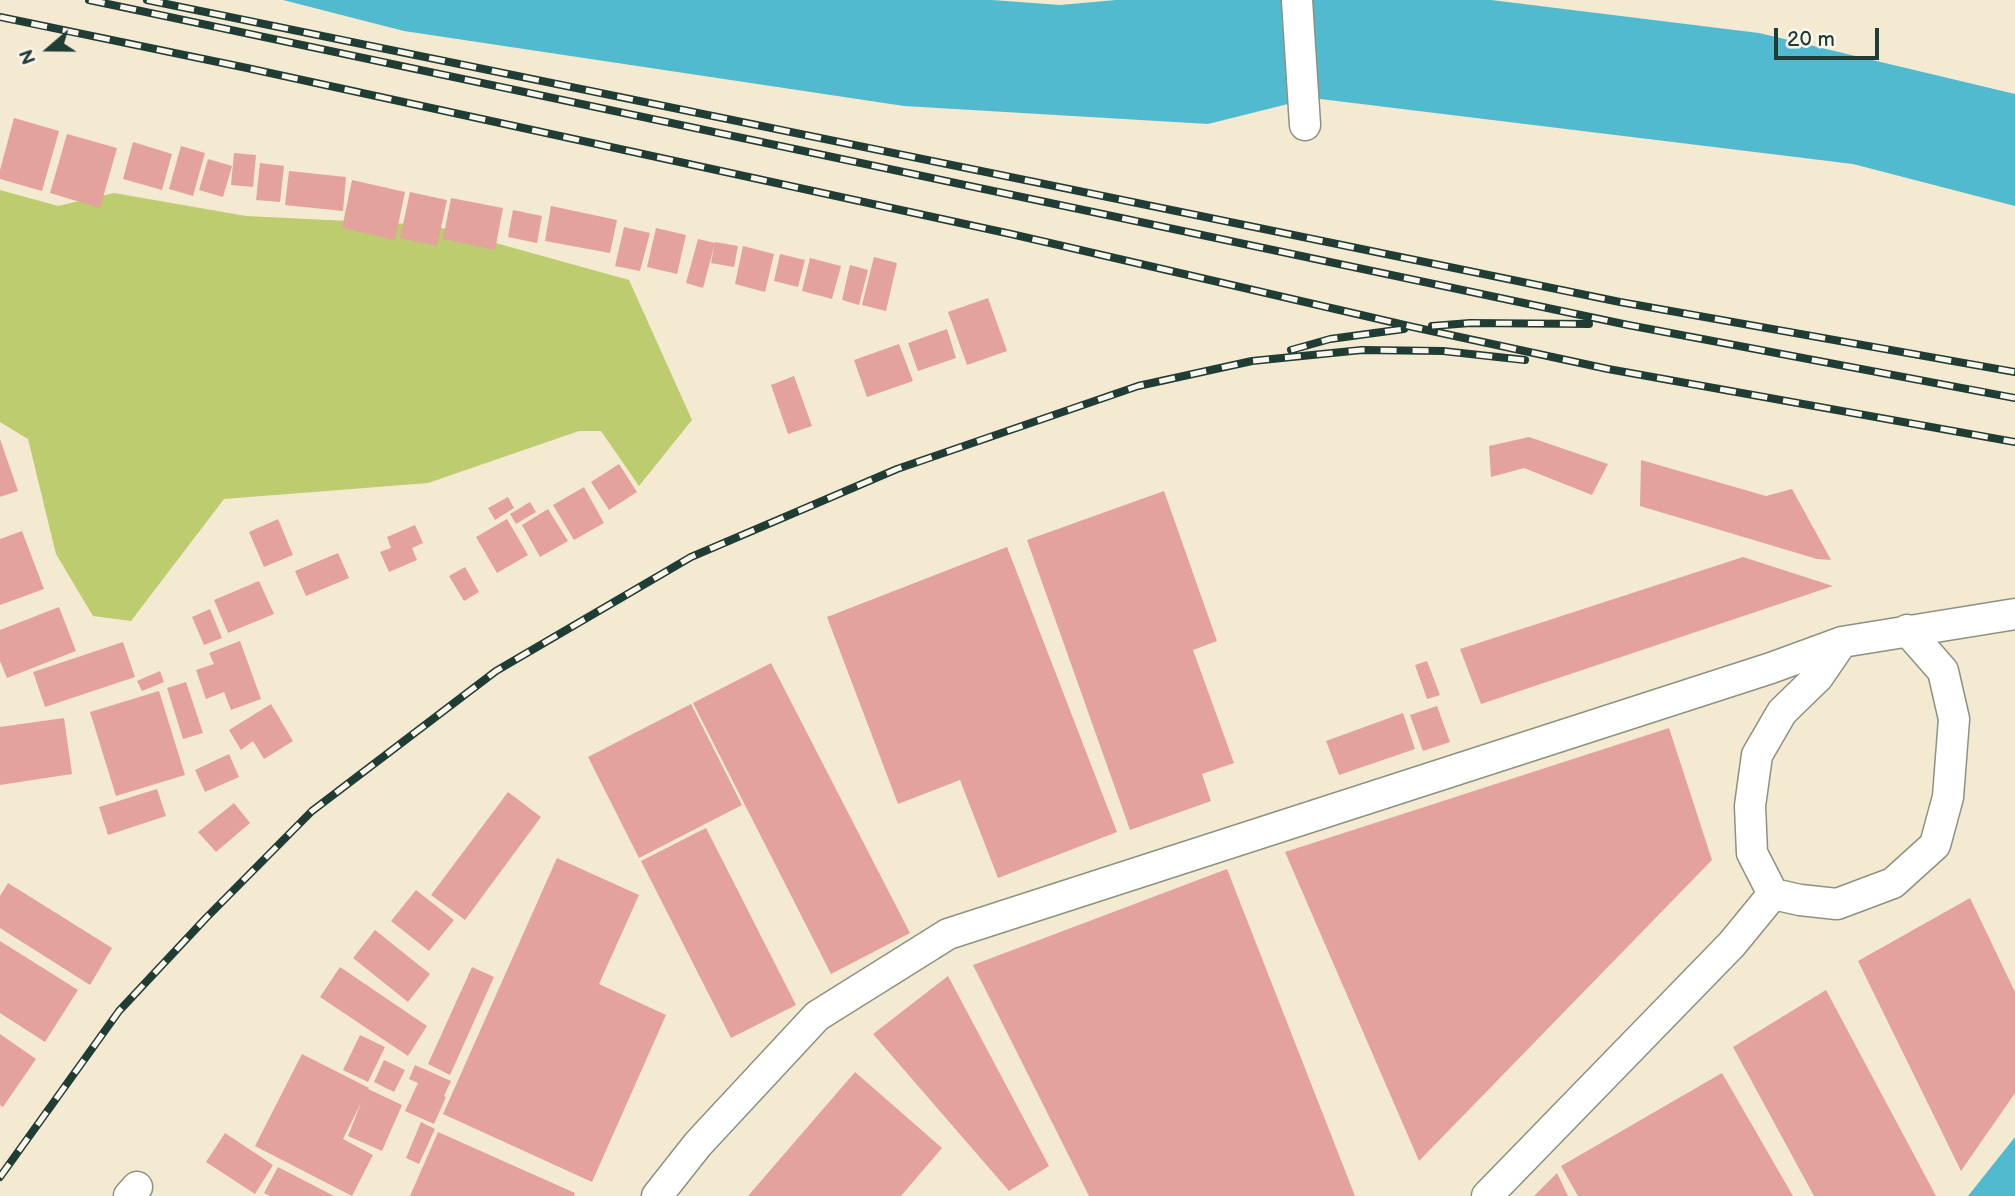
<!DOCTYPE html>
<html>
<head>
<meta charset="utf-8">
<style>
  body { margin:0 }
  #map { position:relative; width:2015px; height:1196px; overflow:hidden; background:#f4e9d1; font-family:"Balsamiq Sans",sans-serif }
  canvas { display:block }
  .north { position:absolute; left:14px; top:14px; width:70px; height:70px; -webkit-text-stroke:5px #fbf7ec; paint-order:stroke; rotate:250deg; font-size:19px; font-weight:700; line-height:28px; text-align:center; color:#1f3d34 }
  .north::after { content:''; display:block; margin:auto; width:24px; height:32px; background:#1f3d34; clip-path:polygon(50% 0,100% 100%,50% 72%,0 100%) }
  .scale { position:absolute; left:1774px; top:28px; width:105px; height:32px; box-sizing:border-box; border:4px solid #1f3d34; border-top:0; padding-left:9px; font-size:21px; line-height:24px; white-space:nowrap; color:#1f3d34; -webkit-text-stroke:5px #fbf7ec; paint-order:stroke }
</style>
</head>
<body>
<div id="map">
<canvas width="2015" height="1196"></canvas>
<div class="north">N</div>
<div class="scale">20 m</div>
</div>
<script>
const c = document.querySelector('canvas').getContext('2d');
c.lineJoin = 'round';
function fillPath(path, color) { c.fillStyle = color; c.fill(path, 'evenodd'); }
function stroke(path, color, width, dash) { c.strokeStyle = color; c.lineWidth = width; c.lineCap = dash ? 'butt' : 'round'; c.setLineDash(dash || []); c.stroke(path); }
const green = new Path2D(`
  M0,190L58,206L114,193L246,216L431,225L629,280L692,420L639,486L601,431H579L428,483L224,499L131,621L93,616L56,554L28,439L0,422Z`);
const water = new Path2D(`
  M283,0H992L1060,5L1116,0H1491L1759,33L2015,94V206L1853,164L1312,98L1208,124L904,106L404,31Z
  M2015,1137V1196H1968Z`);
const building = new Path2D(`
  M14,118L59,131L42,191L0,179V170Z
  M67,134L117,148L100,208L50,193Z
  M133,142L172,154L162,190L123,179Z
  M181,146L205,153L193,196L169,189Z
  M234,153L256,155L253,187L231,185Z
  M208,159L232,166L223,197L199,190Z
  M260,163L284,166L280,202L256,200Z
  M289,171L346,177L343,211L285,205Z
  M352,180L405,192L395,240L342,228Z
  M410,192L447,200L437,246L400,238Z
  M451,198L503,208L495,250L443,239Z
  M551,206L617,220L610,253L545,241Z
  M513,210L542,216L537,243L508,237Z
  M624,227L650,233L640,271L615,266Z
  M656,228L686,235L677,274L647,267Z
  M698,239L715,243L703,288L686,283Z
  M715,242L738,246L734,267L711,263Z
  M743,246L774,254L765,292L735,284Z
  M780,254L805,260L798,287L774,281Z
  M874,257L897,263L886,311L862,305Z
  M810,258L841,266L832,299L802,291Z
  M850,265L868,270L859,305L842,300Z
  M988,298L1007,351L967,365L948,312Z
  M947,329L956,358L918,371L908,343Z
  M899,344L913,381L867,397L854,360Z
  M794,376L812,426L788,434L771,385Z
  M1529,437L1608,464L1592,495L1524,468L1491,477L1489,446Z
  M0,439L18,491L0,497Z
  M1641,460L1766,496L1792,489L1831,560L1817,559L1640,506Z
  M619,464L637,492L609,510L591,482Z
  M584,487L604,523L574,540L553,505Z
  M1164,491L1217,641L1193,650L1234,763L1202,774L1211,801L1130,830L1027,540Z
  M508,497L514,508L495,520L488,508Z
  M530,502L536,512L516,524L510,514Z
  M548,509L568,541L540,557L522,525Z
  M278,519L293,555L264,567L249,532Z
  M507,519L528,555L497,573L476,537Z
  M415,525L423,543L412,548L417,560L389,572L380,552L391,548L387,537Z
  M22,531L44,589L0,605V539Z
  M1007,547L1117,832L998,878L960,780L898,804L827,617Z
  M338,553L349,578L306,596L295,571Z
  M1743,557L1833,586L1481,704L1460,649Z
  M465,567L479,592L464,601L449,576Z
  M259,581L274,614L228,633L214,600Z
  M59,607L76,651L7,678L0,661V630Z
  M210,609L222,638L204,645L192,617Z
  M240,641L261,699L231,710L224,692L206,699L196,670L214,664L209,653Z
  M123,642L135,677L45,707L33,672Z
  M1427,661L1440,695L1427,699L1415,665Z
  M771,663L910,933L831,974L693,703Z
  M160,671L164,682L142,691L137,681Z
  M186,682L203,733L183,739L167,688Z
  M159,691L185,775L116,796L90,712Z
  M271,704L293,741L264,759L253,741L241,750L229,730Z
  M691,704L742,805L639,858L588,757Z
  M1437,706L1450,742L1423,751L1410,715Z
  M1403,713L1415,749L1339,775L1326,741Z
  M64,718L72,774L0,785V727Z
  M1669,728L1712,860L1419,1161L1285,852Z
  M229,754L239,777L205,792L195,770Z
  M157,789L166,816L108,835L99,807Z
  M508,792L541,817L465,920L431,895Z
  M234,803L250,823L216,852L198,832Z
  M706,828L796,1005L731,1038L641,861Z
  M557,858L639,895L599,984L666,1015L592,1182L443,1114Z
  M1227,869L1355,1196H1089L973,965Z
  M8,883L112,948L90,985L0,928V896Z
  M416,890L454,920L429,951L391,921Z
  M1970,898L2015,992V1093L1961,1171L1858,961Z
  M375,930L430,974L408,1002L353,958Z
  M0,941L78,990L45,1042L0,1013Z
  M340,967L427,1026L408,1056L320,997Z
  M472,967L494,977L450,1075L428,1064Z
  M948,976L1049,1166L1009,1191L873,1034Z
  M1826,990L1936,1196H1814L1733,1047Z
  M0,1034L36,1059L3,1107L0,1105Z
  M360,1035L385,1047L368,1082L343,1070Z
  M302,1054L369,1088L368,1089L402,1105L382,1151L348,1136L361,1103L343,1139L373,1155L352,1196L255,1146Z
  M384,1060L405,1070L394,1092L374,1082Z
  M415,1065L451,1081L444,1096L446,1097L434,1124L405,1111L418,1083L409,1079Z
  M855,1072L942,1148L901,1196H748Z
  M1722,1073L1793,1196H1578L1561,1166Z
  M421,1122L435,1129L419,1164L406,1158Z
  M438,1132L575,1193L574,1196H410Z
  M225,1133L273,1165L255,1194L206,1162Z
  M278,1167L334,1196H270L264,1193Z
  M1557,1173L1568,1196H1534Z`);
const street = new Path2D(`
  M1297,0L1305,125
  M1773,894L1800,900L1837,904L1893,883L1935,845L1948,797L1954,719L1943,671L1907,630
  M1773,894L1752,853L1750,806L1757,755L1782,712L1818,677L1842,642
  M129,1196L137,1187
  M657,1196L698,1144L817,1016L948,934L1771,668L1842,642L2015,614
  M1487,1196L1732,944L1773,894`);
const rail = new Path2D(`
  M89,0L1628,325L2015,398
  M147,0L1620,302L2015,372
  M0,17L247,68L1011,234L1413,327L1608,369L2015,442
  M1432,326L1470,323L1589,324
  M1291,350L1330,339L1404,329
  M0,1177L119,1011L206,918L312,811L496,671L691,557L897,469L1138,386L1252,361L1362,350L1443,351L1525,360`);
fillPath(green, '#bccc6f');
fillPath(water, '#52bacf');
fillPath(building, '#e4a29d');
stroke(street, '#8a9382', 33);
stroke(street, '#fff', 30);
stroke(rail, '#1f3d34', 8);
stroke(rail, '#fbf7ec', 5, [16]);
</script>
</body>
</html>
